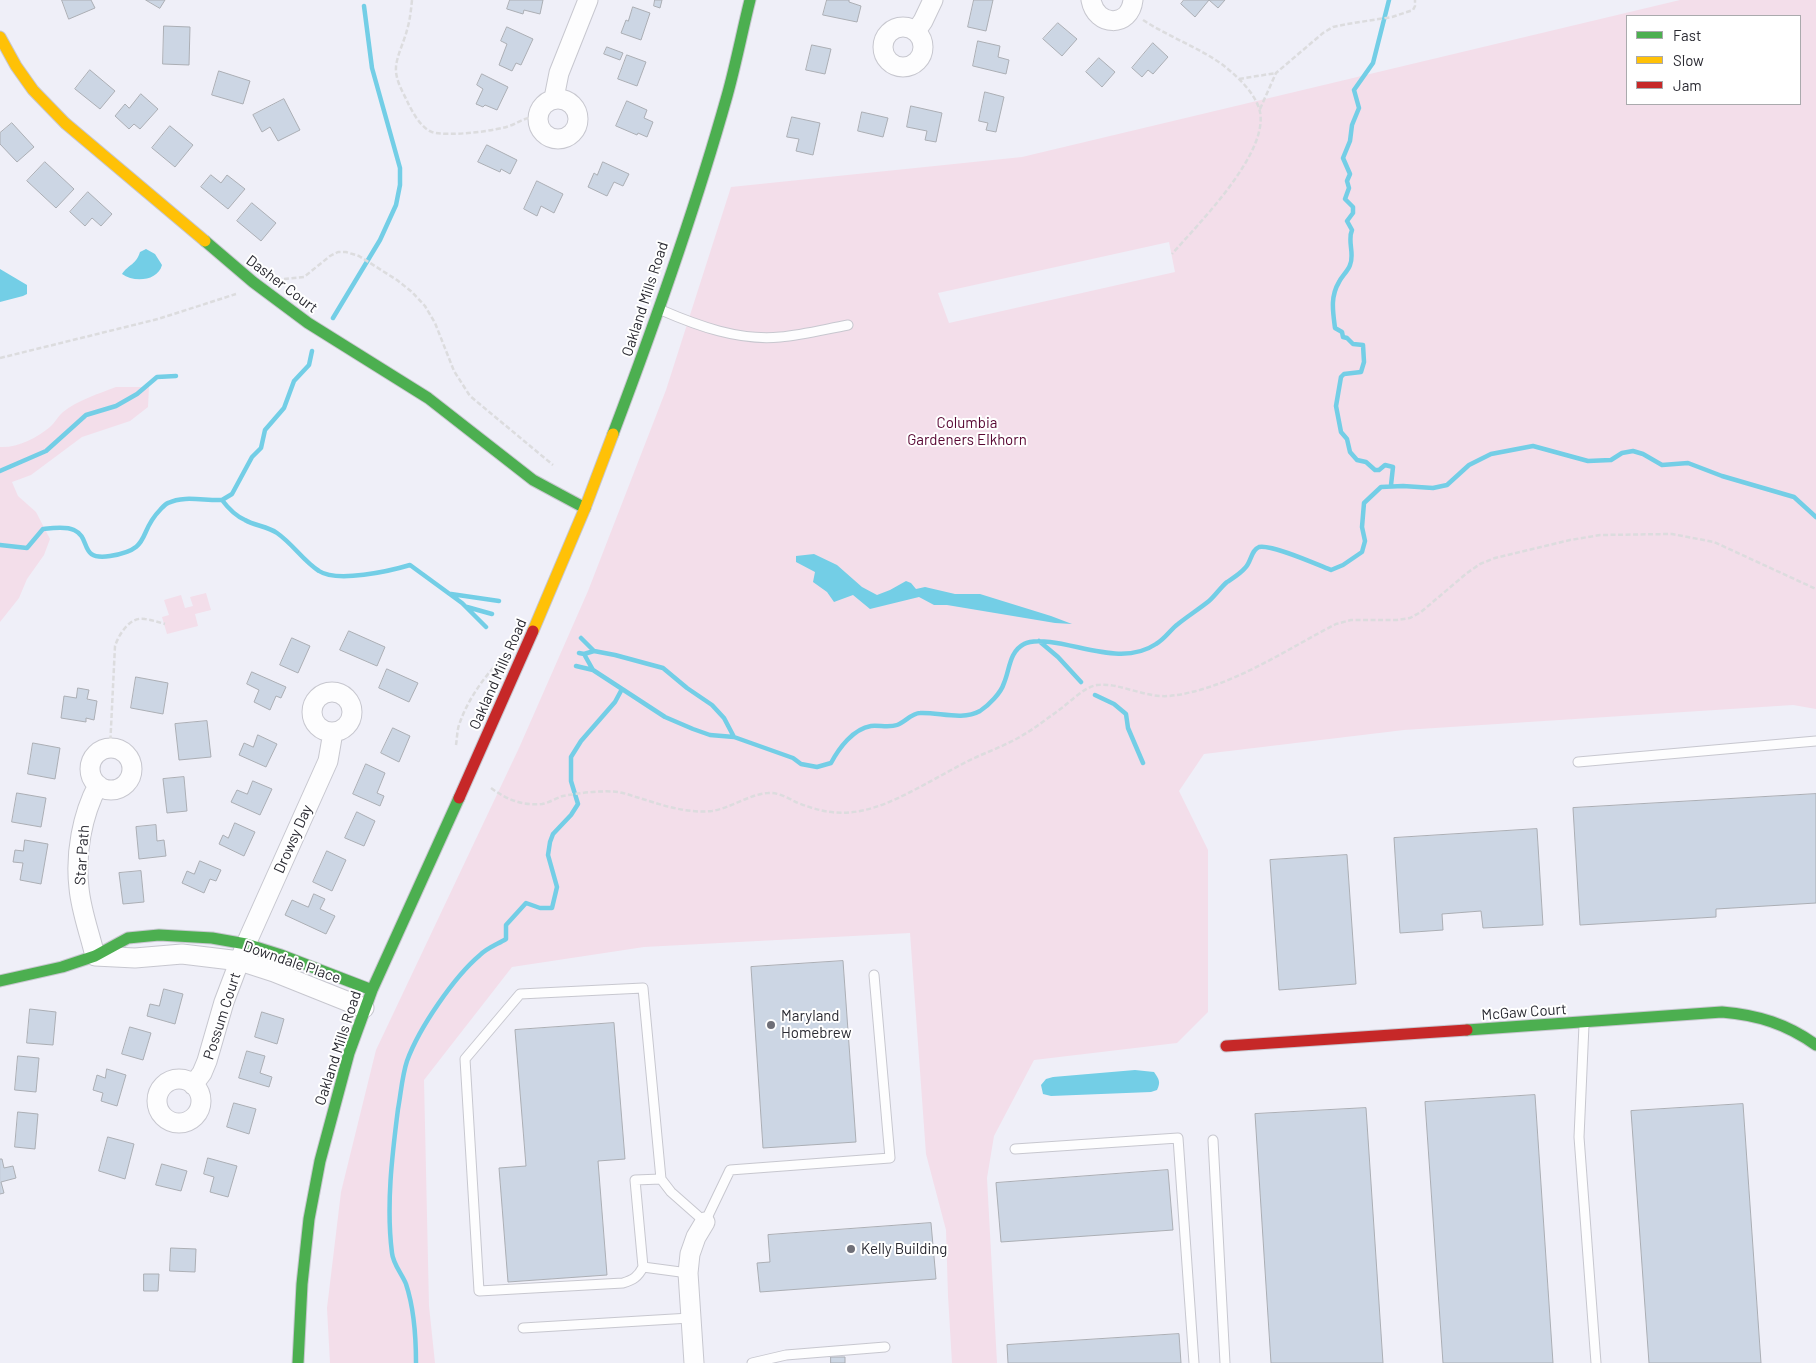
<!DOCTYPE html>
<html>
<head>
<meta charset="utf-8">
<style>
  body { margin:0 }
  #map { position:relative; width:1816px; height:1363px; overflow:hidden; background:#efeff8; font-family:Barlow,sans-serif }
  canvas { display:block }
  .legend { position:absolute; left:1626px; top:15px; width:175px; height:90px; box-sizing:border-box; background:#fff; border:1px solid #aaaaad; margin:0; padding:6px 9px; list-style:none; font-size:15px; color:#2a2a32 }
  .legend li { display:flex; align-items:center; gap:10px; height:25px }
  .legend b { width:25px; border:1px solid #aaaaad }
</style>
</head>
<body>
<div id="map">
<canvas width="1816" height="1363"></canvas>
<ul class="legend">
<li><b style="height:6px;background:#4caf50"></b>Fast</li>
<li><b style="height:6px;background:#ffc107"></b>Slow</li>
<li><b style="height:6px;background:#c62828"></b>Jam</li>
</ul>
</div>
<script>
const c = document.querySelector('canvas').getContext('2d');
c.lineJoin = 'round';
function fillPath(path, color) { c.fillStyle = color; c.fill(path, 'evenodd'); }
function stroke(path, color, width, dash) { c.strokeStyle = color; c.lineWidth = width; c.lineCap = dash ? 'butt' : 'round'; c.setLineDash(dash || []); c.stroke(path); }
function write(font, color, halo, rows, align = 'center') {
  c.font = font + ' Barlow,sans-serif'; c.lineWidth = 4; c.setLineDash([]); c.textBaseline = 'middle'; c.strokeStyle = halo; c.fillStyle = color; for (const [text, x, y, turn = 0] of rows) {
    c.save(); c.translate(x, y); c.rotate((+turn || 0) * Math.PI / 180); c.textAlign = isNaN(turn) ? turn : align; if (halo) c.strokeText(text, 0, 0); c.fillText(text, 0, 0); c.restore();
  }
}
const green = new Path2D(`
  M1680,0H1816V709L1793,705L1404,730L1204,754L1179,791L1208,850V1012L1177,1043L1034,1060L994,1136L987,1178L997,1363H952L948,1296L946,1230L926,1154L910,933L644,947L512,967L424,1080L429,1306L435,1363H330L327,1308L341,1192L376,1050L519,748L588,591L666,390L731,187L1022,157ZM1627,16H1800V104H1627ZM1169,242L1175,272L949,323L938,293Z
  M116,387H149L148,407L130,421L82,437L31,475L12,482L18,496L36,512L50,539L44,555L27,579L19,598L0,622V447C17,448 37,438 50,427C55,423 58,416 63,412C78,400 98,394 116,387Z
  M206,593L211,610L195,614L198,626L167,634L162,617L169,615L164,600L181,595L185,608L193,606L190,597Z`);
const water = new Path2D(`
  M146,249L155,254L162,265C158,281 134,283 122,274C129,264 136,265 140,252Z
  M0,269L27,285V294L23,296L0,302Z
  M814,554L837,565L862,587L877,595L890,590L906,581L911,583L916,589L925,587L955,594H980L1051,616L1072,624L1055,623L947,605H934L919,597L870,609L853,595L834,602L827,592L813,582L815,572L796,562V556Z
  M1135,1070L1154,1072C1159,1079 1161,1082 1157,1090L1151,1092L1051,1096L1043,1094L1041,1085L1046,1079L1053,1077Z`);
const stream = new Path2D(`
  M1389,0L1373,63L1354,90L1359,108L1352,125L1350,141L1343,158L1350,174L1347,181L1349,188L1345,199L1353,207V213L1347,221L1352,230C1347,241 1355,254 1350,265C1348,271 1342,276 1339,282C1330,297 1333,312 1335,328L1342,332L1343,337L1347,338L1353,344L1363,345L1364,362L1361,372L1344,374L1341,377L1336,406L1341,432L1347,439L1350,452L1357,460L1366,462L1375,470H1379L1385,465L1393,467L1391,485
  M333,318L380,240L396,205L400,185V168L372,68L364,6
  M0,471L46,451L86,415L116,406L137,394L157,377L176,376
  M222,500L232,494L252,457L261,448L265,430L284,408L294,381L309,365L312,351
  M0,545L27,548L43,529C52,528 66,526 74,530C92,538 78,561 110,556C153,549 137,533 160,510C162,508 165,504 168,503C184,495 205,501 222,500C228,508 236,516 245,520C255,526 267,526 277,533C293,544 303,561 319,571C337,583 390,571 410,565L462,603L486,627
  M451,594L499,601
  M467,607L492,614
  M581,638L594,651L584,654
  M1039,641L1058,657L1081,682
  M594,651L615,655L663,668L687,688L712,705L724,718L734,737
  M579,653L584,654L593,670
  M576,666L593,670L665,717L693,729L710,735L734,737L793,758L801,764L817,767L831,763C839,748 853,729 871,726C879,725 889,728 897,725C905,722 912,713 920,713C939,712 962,721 980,711C989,705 1001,693 1004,683C1010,669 1009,652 1024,644C1031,640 1042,641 1050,642C1084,646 1125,665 1156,644C1165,639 1170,630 1178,624C1188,616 1199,609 1209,601C1215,596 1220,588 1227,582C1233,578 1240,574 1245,568C1251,563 1251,550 1259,547C1271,544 1316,564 1331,570L1343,565L1362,552L1365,541L1362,527L1364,503L1381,487L1403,486L1433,488L1447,485L1469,465L1491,454L1533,446L1588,461L1611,460L1622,453L1633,451L1643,454L1662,465L1688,463L1722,476L1794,497L1816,517
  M1095,695L1114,704L1126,714L1128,728L1143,763
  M416,1363C416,1338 414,1308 406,1284C402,1274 393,1264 392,1253C386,1206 392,1156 398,1109C401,1093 402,1076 407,1061C419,1028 454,977 480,955C487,948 498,944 506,939V925L526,903L540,908H552L557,887L548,855L550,842L553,834L571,815L578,804L571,781V757L581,741L615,702L622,689`);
const building = new Path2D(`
  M62,0H91L95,8L69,19Z
  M146,0H165L160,8Z
  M510,0H543L540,14L524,10L523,14L507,9Z
  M655,0H662L660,8L654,6Z
  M827,0H849V2L861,6L857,22L823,15Z
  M974,0H993L986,31L968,27Z
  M1184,0H1225L1218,8L1209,0L1195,17L1181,4Z
  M633,7L650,13L641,40L621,33L626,20L628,21Z
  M1058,23L1077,39L1062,56L1043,39Z
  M164,26L190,27L189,65L163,64Z
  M507,27L533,39L521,65L516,63L512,71L499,65L507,44L501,41Z
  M978,41L1000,46L998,57L1009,60L1006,74L973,66Z
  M1153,43L1168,57L1153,74L1148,70L1142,77L1132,68Z
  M812,45L831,49L825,74L806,70Z
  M607,47L623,53L620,60L604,54Z
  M627,55L646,62L637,86L618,79Z
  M1099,58L1115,72L1102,87L1086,72Z
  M90,70L115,91L100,109L75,89Z
  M219,71L250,81L243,104L212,95Z
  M482,74L508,87L497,110L485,105L483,107L476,104L483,89L477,85Z
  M985,92L1004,97L996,132L986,130L988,123L979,121Z
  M141,94L158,109L140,129L134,124L129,129L115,116L125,104L129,108Z
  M284,99L300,130L278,141L270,127L262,132L253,115Z
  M627,101L647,110L644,118L653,122L647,137L638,133L637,135L616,126Z
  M911,106L942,113L936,142L925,140L927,131L907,127Z
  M862,112L888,118L883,137L858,131Z
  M792,117L820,123L813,155L796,151L799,139L787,137Z
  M12,123L34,147L17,162L0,144V133Z
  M170,126L193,145L175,167L152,148Z
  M487,145L517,160L510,174L501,169L500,172L478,162Z
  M45,162L74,189L56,208L27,181Z
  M603,162L629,174L623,186L614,182L607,196L588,187L594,173L597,175Z
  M211,175L221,183L227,175L245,189L228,209L201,187Z
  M537,181L563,194L554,213L541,206L537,216L524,209Z
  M88,192L112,214L101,226L92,218L85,226L70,212Z
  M252,203L276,223L261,241L237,221Z
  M349,631L385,647L377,666L340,650Z
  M292,638L310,646L298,673L280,665Z
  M387,669L418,683L409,702L379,688Z
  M252,672L286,687L281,698L276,696L270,710L254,702L259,690L247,684Z
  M136,677L168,683L163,714L131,708Z
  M78,688L89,690L87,699L97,701L94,720L86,718V722L61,718L64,696L76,698Z
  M207,721L211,757L179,760L175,724Z
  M393,728L410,736L399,762L381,753Z
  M258,735L277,744L266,767L239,755L244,743L253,747Z
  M33,743L60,748L55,779L28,774Z
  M366,764L385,773L377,793L384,796L380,806L353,794Z
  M184,777L187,811L167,813L163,779Z
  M253,781L272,789L260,815L231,802L237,790L247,794Z
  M17,793L46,798L41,827L12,822Z
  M1816,794V903L1716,909V917L1580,925L1573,808Z
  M357,812L375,821L364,846L345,838Z
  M235,823L255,832L244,856L219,844L223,835L228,838Z
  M156,825L157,841L164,840L166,856L139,859L136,827Z
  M1537,829L1543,925L1483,928L1481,911L1442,914L1443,930L1400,933L1394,838Z
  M25,840L48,844L41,884L20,880L23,863L13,862L15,850L23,851Z
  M327,851L346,860L332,891L313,882Z
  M1347,855L1356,984L1279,990L1270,860Z
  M200,861L221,870L216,881L210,879L204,893L182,883L187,871L194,874Z
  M141,871L144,902L123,904L119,873Z
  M314,894L325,899L320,909L335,916L326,934L285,915L292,900L308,907Z
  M843,961L856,1142L763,1148L751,967Z
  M164,989L183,994L175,1024L147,1016L150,1004L159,1006Z
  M30,1009L56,1012L53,1045L27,1043Z
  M262,1012L284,1019L277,1044L255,1037Z
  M614,1023L625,1159L598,1161L607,1275L508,1282L499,1168L526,1166L515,1030Z
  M130,1027L151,1033L143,1060L122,1054Z
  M247,1051L265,1056L260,1073L272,1077L269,1087L239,1078Z
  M18,1056L39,1058L36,1092L15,1090Z
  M107,1069L126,1075L117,1106L101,1101L103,1093L93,1090L97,1075L105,1078Z
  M1535,1095L1553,1363H1443L1425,1102Z
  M234,1103L256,1109L249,1134L227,1127Z
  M1743,1104L1761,1363H1649L1631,1111Z
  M1366,1108L1383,1363H1271L1255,1114Z
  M18,1112L38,1114L35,1149L15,1147Z
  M108,1137L134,1144L125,1179L99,1171Z
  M208,1158L237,1166L228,1197L210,1192L214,1177L204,1174Z
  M0,1159H2L4,1168L13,1166L16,1178L1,1182L4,1193L0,1194Z
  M162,1164L187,1171L181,1191L156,1185Z
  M1168,1170L1173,1230L1001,1242L996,1183Z
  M931,1223L936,1279L760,1292L757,1263L770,1262L768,1235Z
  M171,1248L196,1249L195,1272L170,1271Z
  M144,1274H159L158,1291H144Z
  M1179,1334L1181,1363H1008L1007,1345Z
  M831,1357H845V1363H831Z`);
const path = new Path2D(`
  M412,0C411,10 410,20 407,30C404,42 397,55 396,67C395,80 403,92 408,103C413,113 421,128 432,132C447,137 498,131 512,125C523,120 525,118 537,116
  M1143,20C1169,37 1198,47 1223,65C1237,76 1253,91 1259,108C1273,150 1197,225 1172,254
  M1239,79L1276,73
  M1260,109L1276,73L1323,33L1333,27L1347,24L1392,17L1413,10L1415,6V0
  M284,279L304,277L330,256L338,252H346L359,256L397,280L412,292L425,306L435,323L454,371L470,396L553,465
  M0,358L158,319L236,294
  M456,745C457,739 457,731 459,725C466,704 479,684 494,667
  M110,748L115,646C119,634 130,616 145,619C152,620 158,622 165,624
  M491,788C506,799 522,806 542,804C549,803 556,798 563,796C578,793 603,790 618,792C624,793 630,795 636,797C659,804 686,814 712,811C731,808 750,794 768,793C779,792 789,799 798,803C831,816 853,816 887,803C915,791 941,775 968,761C984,753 1002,747 1018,738C1034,729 1048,718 1063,707C1072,700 1085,687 1097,685C1118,682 1145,698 1169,696C1228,690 1285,650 1336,624L1351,620H1397L1410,618L1421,612L1467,573L1480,564L1495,558L1570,540L1600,535L1672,534L1714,542L1816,589`);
const lane = new Path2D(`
  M661,310C698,326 739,341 780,337C803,335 826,329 848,325
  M1578,762L1816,741
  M643,988L661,1179L635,1180L643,1267C638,1277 633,1280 623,1283L479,1291L465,1059L520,994Z
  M1584,1025L1579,1137L1596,1363
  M1213,1140L1225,1363
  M1015,1149L1178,1138L1194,1363
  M661,1179L671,1192L705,1222L730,1170L890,1158L874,975
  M643,1267L688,1273
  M523,1328L690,1318
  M752,1363L786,1355L885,1347`);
const street = new Path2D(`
  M1091,0C1096,27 1130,28 1133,0
  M883 47a20 20 0 1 1 40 0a20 20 0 1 1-40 0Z
  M916,31L923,21L933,0
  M554,98L559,73L588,0
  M538 119a20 20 0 1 1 40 0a20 20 0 1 1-40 0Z
  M312 712a20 20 0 1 1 40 0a20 20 0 1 1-40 0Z
  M90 769a21 21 0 1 1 42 0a21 21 0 1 1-42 0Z
  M98,785C82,815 75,854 79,888C81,911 90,934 95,956L135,958L182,954L240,961L274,972L364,1008
  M157 1101a22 22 0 1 1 44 0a22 22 0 1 1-44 0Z
  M193,1085L202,1073L207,1061L224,1002L246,944L328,761L333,732
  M694,1363L688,1273L690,1254L696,1237L705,1222`);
const fast = new Path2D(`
  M205,241L253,282L308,323L428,398L533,480L585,508
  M613,434C655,323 695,210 727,96C736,64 742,32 750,0
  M0,981L62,967L95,956L128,938L159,935L212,938L246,944L281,955L372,990
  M1467,1030L1722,1012C1758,1015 1787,1024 1816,1045
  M298,1363L302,1284L309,1219L320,1161L349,1053L372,990L459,798`);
const slow = new Path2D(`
  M0,37L16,66L33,90L65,123L205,241
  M533,631L585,508L613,434`);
const jam = new Path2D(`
  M459,798L533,631
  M1226,1046L1467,1030`);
const markers = [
  [771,1025,5,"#6f6f77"],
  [851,1249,5,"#6f6f77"]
];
const streetNames = [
  ["Dasher Court",282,284,37],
  ["Oakland Mills Road",645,299,-72],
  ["Oakland Mills Road",498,674,-66],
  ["Drowsy Day",293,839,-66],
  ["Star Path",82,855,-86],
  ["Downdale Place",292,962,19],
  ["McGaw Court",1524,1012,-4],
  ["Possum Court",222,1016,-72],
  ["Oakland Mills Road",338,1048,-72]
];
const parkNames = [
  ["Columbia",967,423],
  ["Gardeners Elkhorn",967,440]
];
const poiNames = [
  ["Maryland",781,1016],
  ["Homebrew",781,1033],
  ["Kelly Building",861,1249]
];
fillPath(green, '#f3deea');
fillPath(water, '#73cee6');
stroke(stream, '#73cee6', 4.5);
fillPath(building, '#ccd6e4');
stroke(building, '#abaeb4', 1);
stroke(lane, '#c7c7cf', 11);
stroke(street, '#c7c7cf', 21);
stroke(fast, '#c7c7cf', 13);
stroke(slow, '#c7c7cf', 13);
stroke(jam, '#c7c7cf', 13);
stroke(path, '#dcdcde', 2.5, [5, 2.5]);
stroke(lane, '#fdfdfe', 9);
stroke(street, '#fdfdfe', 19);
stroke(fast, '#4caf50', 11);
stroke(slow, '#ffc107', 11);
stroke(jam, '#c62828', 11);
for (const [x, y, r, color] of markers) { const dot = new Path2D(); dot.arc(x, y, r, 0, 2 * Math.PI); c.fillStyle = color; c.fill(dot); stroke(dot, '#fff', 2); }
write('15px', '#2a2a32', '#fff', streetNames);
write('15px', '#580733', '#fff', parkNames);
write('15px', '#2a2a32', '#fff', poiNames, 'left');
</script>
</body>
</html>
